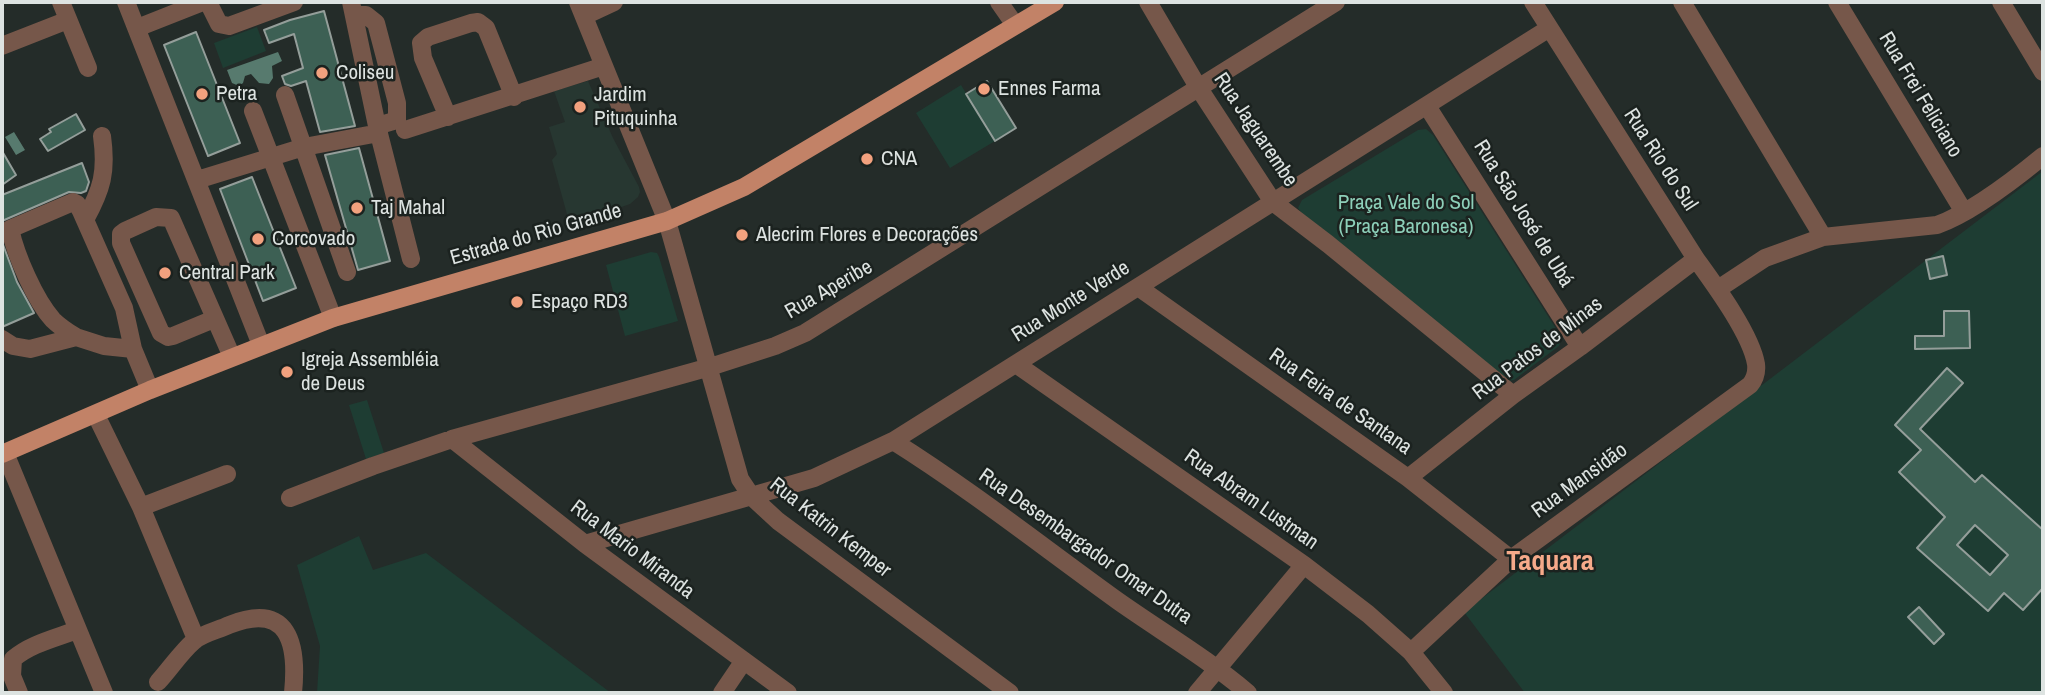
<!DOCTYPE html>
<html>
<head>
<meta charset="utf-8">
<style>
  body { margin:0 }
  #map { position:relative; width:2045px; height:695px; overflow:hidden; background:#242c29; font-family:"Archivo Narrow",sans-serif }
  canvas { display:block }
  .frame { position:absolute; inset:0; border:4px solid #dde3e1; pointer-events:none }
</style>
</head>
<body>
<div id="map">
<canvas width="2045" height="695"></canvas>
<div class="frame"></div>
</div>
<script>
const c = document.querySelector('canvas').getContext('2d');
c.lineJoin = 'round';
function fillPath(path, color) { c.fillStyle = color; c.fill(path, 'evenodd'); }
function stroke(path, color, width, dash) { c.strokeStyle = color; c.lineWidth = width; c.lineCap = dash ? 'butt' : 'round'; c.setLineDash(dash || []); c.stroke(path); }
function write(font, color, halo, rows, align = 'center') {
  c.font = font + ' "Archivo Narrow",sans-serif'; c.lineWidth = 5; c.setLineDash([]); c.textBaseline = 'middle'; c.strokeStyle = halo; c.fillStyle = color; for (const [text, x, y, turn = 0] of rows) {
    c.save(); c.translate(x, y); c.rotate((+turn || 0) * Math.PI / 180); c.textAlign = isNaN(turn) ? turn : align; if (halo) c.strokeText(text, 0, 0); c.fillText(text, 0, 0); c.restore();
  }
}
const built = new Path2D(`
  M588,81L613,138L639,187L640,192L638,197L630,204L570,225L552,160L557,154L549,127L565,122L554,91Z`);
const green = new Path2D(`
  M257,27L266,51L223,68L214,43Z
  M961,85L995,141L950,168L916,113Z
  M1426,129L1433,135L1560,335L1561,341L1559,346L1514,380L1507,381L1303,215L1298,208L1302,200L1418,130Z
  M2043,171V693H1525L1464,612Z
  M651,252L657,253L659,257L678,321L625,336L606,265Z
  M367,400L384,453L366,459L349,405Z
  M359,536L373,570L426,553L611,693H317L320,646L297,565Z`);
const water = new Path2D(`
  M278,52L282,61L272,66L273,78L269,84L259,83L251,74L245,76L243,83L239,86L232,83L227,70Z
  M14,132L25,150L16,155L5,137Z`);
const building = new Path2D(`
  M324,11L355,126L320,132L306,81L291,86L285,84L282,76L303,68L294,34L269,43L264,30L290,20Z
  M196,32L240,143L208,156L164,45Z
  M987,81L1016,128L995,141L966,94Z
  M76,114L85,130L48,151L40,139L51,132L49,129Z
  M359,148L390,261L358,270L325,155Z
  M2,151L16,175L2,185Z
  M82,163L89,182L86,191L81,193L69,192L2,221V195Z
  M252,177L296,288L263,301L220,189Z
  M2,242L17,282L34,313L2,327Z
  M1943,256L1947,275L1930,279L1926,260Z
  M1944,311H1969L1970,348L1915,349V336H1944Z
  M1947,368L1963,383L1920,429L1975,482L1982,475L2043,530V588L2023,610L2004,593L1988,611L1917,548L1945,517L1899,472L1921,450L1895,425ZM1975,525L2008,555L1990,575L1957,545Z
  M1919,607L1944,634L1934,644L1908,617Z`);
const minor = new Path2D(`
  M61,2L88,68
  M126,2L261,345
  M208,2L219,24L229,26L294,2
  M351,2L377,126L411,259
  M578,2L667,221L740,479L752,497L778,521L1010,693
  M999,2L1015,25
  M1148,2L1198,87L1273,202L1328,244L1513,395
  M1682,2L1823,237
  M1837,2L1964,212
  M2001,2L2043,72
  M354,15H366L376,23L397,103V120L377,126
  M584,16L614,2
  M137,28L203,2
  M2,46L68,20
  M285,95L347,272
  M1427,106L1580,347
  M253,111L333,318
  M448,117L423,58L421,43L428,37L471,23L478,22L486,28L514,97
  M405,130L604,66
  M197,180L304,147L379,133
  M85,220C102,189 107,172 102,136
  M1138,287L1408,478L1511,559
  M1718,289L1765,258L1823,237L1937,225C1971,213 2015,179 2043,156
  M214,319L173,336L168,337L161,333L121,243V234L125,231L156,217L171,218L232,357
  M76,337C68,332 60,327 53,320C35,300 16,256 10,229L73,202L77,204L81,211L124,308L133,349L150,390
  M2,339L13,346L30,349L76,337L104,346L133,349
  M1016,364L1304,565L1368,614L1411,652L1444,693
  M96,415L141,507L196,639
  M452,439L585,544L788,693
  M893,441C971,490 1043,547 1118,601C1162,632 1208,659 1248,693
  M5,453L104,693
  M1408,478L1513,395L1580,347L1696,259
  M290,498L373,466L452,439L710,367L775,346L805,333L1336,2
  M141,507L227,474
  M585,544L814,478L893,441L1548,29
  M1411,652L1511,559L1750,385C1755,379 1757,372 1756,364C1751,334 1714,284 1696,259L1533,2
  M158,682C170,669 181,652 194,641C203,633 219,630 229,625C289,601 298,644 293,693
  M19,693L12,676L13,659C30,644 56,638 77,630
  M722,693L743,662
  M1197,693L1304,565`);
const major = new Path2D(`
  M2,454L150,390L333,318L667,221L744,187L1055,2`);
const markers = [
  [322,73,7,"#f2a17e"],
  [984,89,7,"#f2a17e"],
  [202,94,7,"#f2a17e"],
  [580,107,7,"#f2a17e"],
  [867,159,7,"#f2a17e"],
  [357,208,7,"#f2a17e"],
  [742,235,7,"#f2a17e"],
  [258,239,7,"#f2a17e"],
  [165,273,7,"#f2a17e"],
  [517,302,7,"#f2a17e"],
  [287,372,7,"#f2a17e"]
];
const poiNames = [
  ["Coliseu",336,73],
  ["Ennes Farma",998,89],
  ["Petra",216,94],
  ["Jardim",594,95],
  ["Pituquinha",594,119],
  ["CNA",881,159],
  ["Taj Mahal",371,208],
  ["Alecrim Flores e Decorações",756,235],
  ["Corcovado",272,239],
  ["Central Park",179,273],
  ["Espaço RD3",531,302],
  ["Igreja Assembléia",301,360],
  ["de Deus",301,384]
];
const streetNames = [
  ["Rua Frei Feliciano",1920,95,59],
  ["Rua Jaguarembe",1255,130,56],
  ["Rua Rio do Sul",1660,160,57],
  ["Rua São José de Ubá",1523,214,58],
  ["Estrada do Rio Grande",536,235,-16],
  ["Rua Aperibe",829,290,-30],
  ["Rua Monte Verde",1071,302,-32],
  ["Rua Patos de Minas",1538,349,-37],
  ["Rua Feira de Santana",1340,402,35],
  ["Rua Mansidão",1580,481,-36],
  ["Rua Abram Lustman",1251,500,35],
  ["Rua Katrin Kemper",830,528,38],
  ["Rua Desembargador Omar Dutra",1085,547,35],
  ["Rua Mario Miranda",632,550,37]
];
const parkNames = [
  ["Praça Vale do Sol",1406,203],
  ["(Praça Baronesa)",1406,227]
];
const districtNames = [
  ["Taquara",1550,562]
];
fillPath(built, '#273731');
fillPath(green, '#1e3d33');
fillPath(water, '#577a6e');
fillPath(building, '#3d6054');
stroke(building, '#949e9a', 2);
stroke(minor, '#76574a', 18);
stroke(major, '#c28267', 18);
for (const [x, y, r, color] of markers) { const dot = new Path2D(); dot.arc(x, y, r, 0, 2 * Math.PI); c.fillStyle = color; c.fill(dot); stroke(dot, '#1b221f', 2.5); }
write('21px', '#dde3e1', '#1b221f', poiNames, 'left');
write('21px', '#dde3e1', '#1b221f', streetNames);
write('21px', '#8dcfb9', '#1b221f', parkNames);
write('bold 28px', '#f6aa8a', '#1b221f', districtNames);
</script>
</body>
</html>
